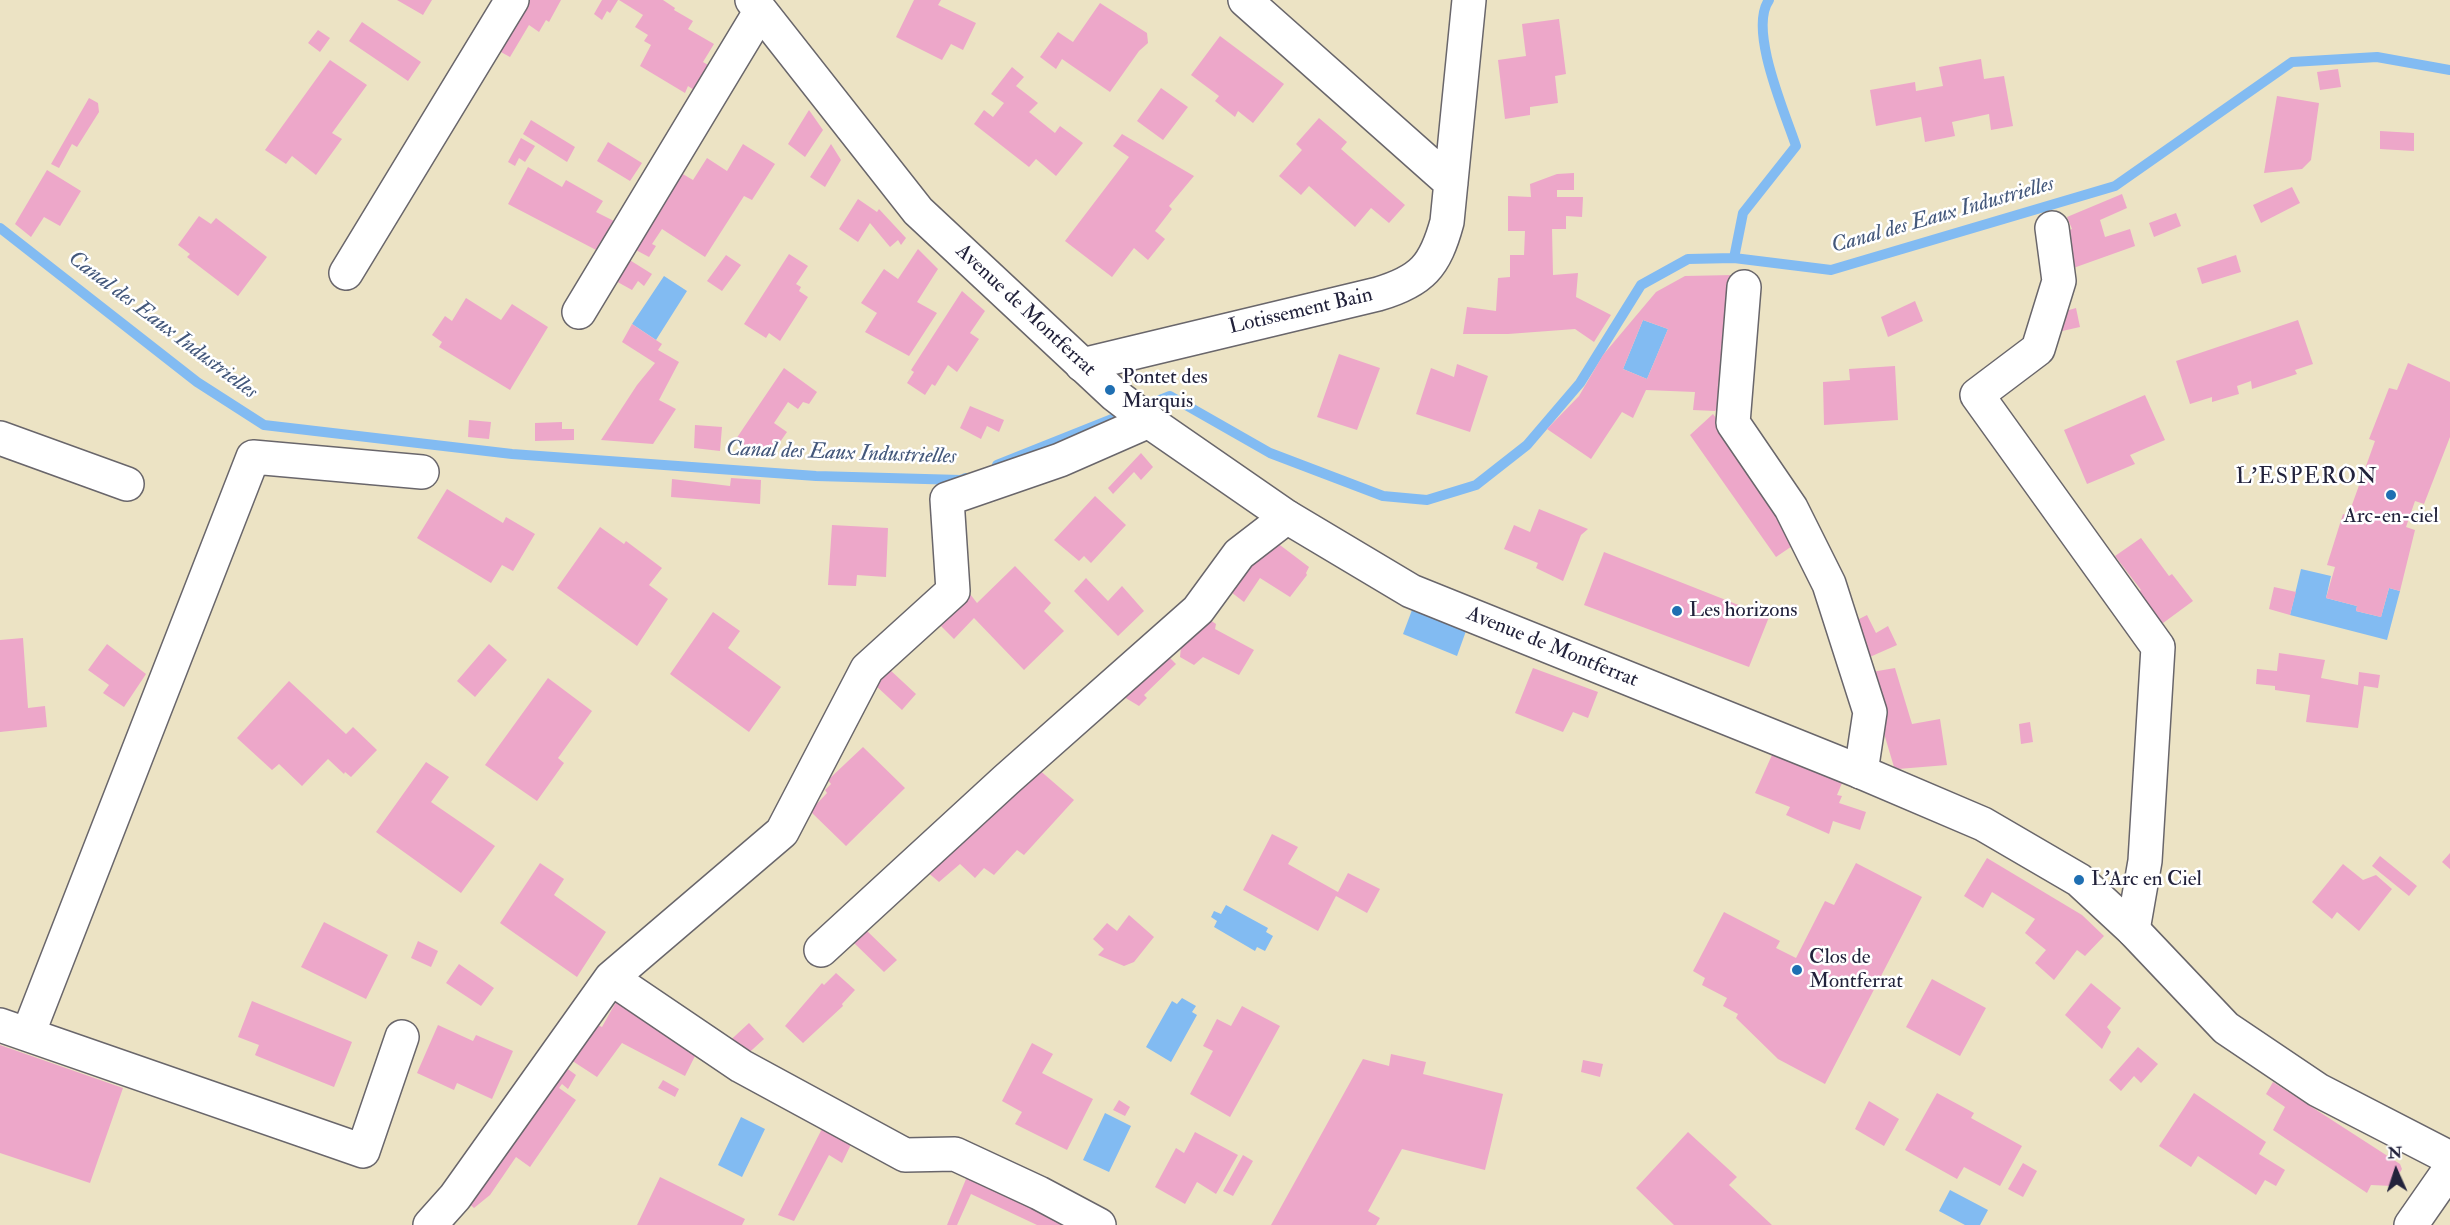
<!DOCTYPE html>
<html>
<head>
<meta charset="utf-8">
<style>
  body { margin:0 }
  #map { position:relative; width:2450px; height:1225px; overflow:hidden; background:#ece3c4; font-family:"IM FELL Double Pica",serif }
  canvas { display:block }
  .north { position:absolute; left:2366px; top:1141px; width:60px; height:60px; -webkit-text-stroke:4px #fff; paint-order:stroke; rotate:357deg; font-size:16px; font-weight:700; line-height:24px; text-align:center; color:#22223b }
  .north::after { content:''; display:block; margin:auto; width:21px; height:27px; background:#22223b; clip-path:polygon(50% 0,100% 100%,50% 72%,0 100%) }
</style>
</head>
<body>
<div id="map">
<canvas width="2450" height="1225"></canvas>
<div class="north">N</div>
</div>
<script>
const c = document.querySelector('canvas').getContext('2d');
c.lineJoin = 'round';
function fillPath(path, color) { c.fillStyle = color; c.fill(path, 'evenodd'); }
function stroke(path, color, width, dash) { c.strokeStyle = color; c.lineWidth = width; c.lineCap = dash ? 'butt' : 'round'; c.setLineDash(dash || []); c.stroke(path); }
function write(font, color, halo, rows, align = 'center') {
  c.font = font + ' "IM FELL Double Pica",serif'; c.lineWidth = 5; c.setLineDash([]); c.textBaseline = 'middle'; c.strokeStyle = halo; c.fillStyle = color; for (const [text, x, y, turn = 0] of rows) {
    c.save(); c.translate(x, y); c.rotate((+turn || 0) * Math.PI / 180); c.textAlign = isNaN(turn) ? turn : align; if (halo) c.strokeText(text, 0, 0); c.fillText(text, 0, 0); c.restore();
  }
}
const water = new Path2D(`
  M664,276L687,291L656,340L632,324Z
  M1643,320L1668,329L1647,379L1623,369Z
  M2301,569L2331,576L2326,598L2357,606L2356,611L2381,617L2389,588L2400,591L2387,640L2290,615Z
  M1412,610L1466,631L1457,656L1403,634Z
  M1226,905L1268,928L1266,932L1273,936L1265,951L1257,947L1255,951L1214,927L1217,921L1211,917L1214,911L1221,914Z
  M1182,998L1196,1006L1192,1012L1197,1015L1171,1062L1146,1047L1172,1001L1177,1004Z
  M1105,1113L1131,1126L1109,1172L1083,1160Z
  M741,1117L765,1129L742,1177L718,1165Z
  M1950,1190L1988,1210L1980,1225H1965L1939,1211Z`);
const stream = new Path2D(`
  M0,228L197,382L264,425L512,454L816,476L961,480L966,478
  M1734,258L1743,213L1796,146C1785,113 1748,29 1769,0
  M997,465L1170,396L1270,453L1383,496L1427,500L1476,485L1527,445L1580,383L1641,285L1688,259L1734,258L1831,270L2115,186L2292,62L2377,57L2450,70`);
const building = new Path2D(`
  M397,0H432L423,15Z
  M529,0H561L549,22L546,20L539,32L529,25L510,57L499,51Z
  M602,0H618L610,13L607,11L602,20L594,14Z
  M619,0H663L675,8L674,10L693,21L688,29L714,44L703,62L715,69L700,94L688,86L685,93L640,66L651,45L644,41L648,35L635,27L643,15Z
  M914,0H941L938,5L976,23L963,50L951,44L942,60L896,37Z
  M1100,3L1147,33L1148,43L1139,51L1110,92L1062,59L1056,69L1040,57L1058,32L1073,42Z
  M1559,19L1566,74L1555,76L1558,103L1530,107V115L1505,119L1498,60L1526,56L1522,24Z
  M362,22L421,62L408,81L349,41Z
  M318,30L330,38L320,52L308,43Z
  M1220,36L1284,84L1253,123L1238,111L1235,117L1215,101L1219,96L1191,75Z
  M1981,59L1984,79L2004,76L2013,126L1991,130L1989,114L1952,122L1955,136L1925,142L1921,117L1876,126L1870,90L1915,82L1916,91L1943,86L1939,67Z
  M330,60L367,85L332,133L342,139L316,175L292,156L286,164L265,150Z
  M1012,67L1024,77L1016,86L1038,103L1029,112L1055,133L1060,126L1083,143L1056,176L1036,159L1029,167L974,124L984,110L993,117L1004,103L991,94Z
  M2338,69L2341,87L2320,90L2317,72Z
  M1161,88L1188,107L1163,140L1137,121Z
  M2277,96L2319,103L2311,160L2302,169L2264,173Z
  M89,98L98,103L99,112L77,147L72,144L59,168L51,164Z
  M809,110L823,130L805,157L788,144Z
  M1319,118L1347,142L1341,149L1405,205L1389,223L1371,208L1355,227L1309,186L1301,195L1279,176L1302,150L1296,144Z
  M531,120L575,147L567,162L523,134Z
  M2380,131L2414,133V151L2380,149Z
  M1122,134L1194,176L1169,206L1172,209L1155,231L1165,239L1148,260L1134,248L1112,277L1065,241L1129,157L1113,146Z
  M521,138L535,146L525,162L519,158L515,166L508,162Z
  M608,142L642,163L630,181L597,161Z
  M743,144L775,164L752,200L744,196L705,257L662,229L652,244L656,246L649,257L634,249L681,173L693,180L707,158L727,171Z
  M831,144L841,160L825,187L810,177Z
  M528,167L562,187L566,180L603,201L596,212L614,221L598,251L508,204Z
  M47,170L81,191L60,226L44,217L31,237L15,224Z
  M1574,173V190H1557V197H1583L1582,217L1566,216V229H1552L1553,275L1578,273L1576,297L1611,315L1594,342L1575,329L1508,334H1463L1467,307L1496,311L1498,278L1510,277V255H1524L1525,231H1508V196L1531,197L1530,184L1557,174Z
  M2292,187L2300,203L2261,223L2253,205Z
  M2122,194L2127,208L2100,220L2105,237L2130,229L2135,246L2065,271L2061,234L2072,229L2067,217Z
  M858,199L877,212L879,209L906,238L901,245L898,240L890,247L870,223L858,242L839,229Z
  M2176,213L2181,226L2154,237L2149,223Z
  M199,216L211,224L216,218L267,257L238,296L187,257L190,254L178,245Z
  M918,249L938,269L917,302L937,313L909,356L865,332L877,313L861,303L884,269L898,279Z
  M789,254L808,266L796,284L801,287L799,291L808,297L780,341L769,333L766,338L744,324Z
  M726,255L741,265L722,291L707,281Z
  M2236,255L2241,272L2202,284L2197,268Z
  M628,259L652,274L644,286L638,281L632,290L614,280Z
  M1733,275L1725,402L1715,411L1693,410L1695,392L1646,390L1633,418L1622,412L1591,459L1547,429L1579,396L1603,355L1656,292L1685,276ZM1643,320L1668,329L1647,379L1623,369Z
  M962,291L985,311L970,333L979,339L957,372L948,365L935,386L932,384L925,395L907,383L914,372L911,370Z
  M466,298L501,320L512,304L548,327L510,390L439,347L442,342L432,335L445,316L452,321Z
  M1915,301L1923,321L1888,337L1881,317Z
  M2076,308L2080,327L2049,334L2055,314Z
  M2298,320L2313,364L2295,370L2297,374L2252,389L2251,381L2237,386L2239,394L2212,402V397L2190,404L2176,361Z
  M632,324L662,344L658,350L679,362L659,400L676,409L653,444L601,440L637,385L655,363L622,342Z
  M1339,354L1380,368L1357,430L1317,417Z
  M2408,363L2450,382V437L2424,504L2415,501L2406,527L2415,530L2400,591L2389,588L2381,617L2356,611L2357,606L2326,598L2335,567L2327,565L2343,514L2348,516L2375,441L2369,439L2389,388L2397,390Z
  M1457,364L1488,376L1470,432L1416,414L1431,368L1454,377Z
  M1895,366L1898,420L1824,425L1823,382L1850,380L1849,369Z
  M784,368L817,392L809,404L803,402L798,409L788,402L774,423L787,432L771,455L759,446L755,452L736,439Z
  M2145,395L2165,440L2130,455L2135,464L2087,484L2064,430Z
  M970,406L1004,420L999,432L987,426L981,439L960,428Z
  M1713,414L1801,540L1776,557L1690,435Z
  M469,420L491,422L489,439L468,437Z
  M562,422V429H574V440L535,441V423Z
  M695,425L722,427L720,451L694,448Z
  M1141,453L1153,467L1141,480L1134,472L1113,494L1108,488Z
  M731,478L761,480L760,504L671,497L672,479L730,486Z
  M447,489L503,523L506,517L535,534L513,571L502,565L491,583L417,538Z
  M1095,496L1126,525L1091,563L1084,556L1079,561L1054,540Z
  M1539,509L1588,529L1581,535L1563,581L1536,568L1538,563L1504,549L1514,525L1530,532Z
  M832,525L888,528L886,577L857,575L856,586L828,585Z
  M600,527L624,544L626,541L662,568L649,585L668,599L637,646L557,588Z
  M2141,538L2169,576L2172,574L2193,601L2159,626L2135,594L2141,590L2115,556Z
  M1272,539L1309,567L1306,573L1307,575L1290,597L1260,578L1244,602L1227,589Z
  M1604,552L1769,617L1749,667L1584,605Z
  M1015,566L1051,603L1044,611L1064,631L1024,670L974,618L954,639L941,626L970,594L977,603Z
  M1086,578L1108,601L1122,586L1144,611L1118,636L1074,591Z
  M2274,587L2296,592L2290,615L2269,609Z
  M713,612L740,631L728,648L781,687L749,732L670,674Z
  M1867,615L1876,633L1888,626L1897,645L1863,660L1855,621Z
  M1204,616L1216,624L1215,629L1254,650L1239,675L1203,657L1194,665L1180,657L1181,647L1172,643Z
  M23,638L28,708L45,706L47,727L0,732V640Z
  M107,644L146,674L124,707L103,693L109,685L88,670Z
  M489,644L507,660L475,697L457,681Z
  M1163,651L1176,664L1144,695L1147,698L1139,706L1119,694Z
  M2279,653L2325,660L2321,678L2358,685L2359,672L2380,675L2378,688L2364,686L2358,728L2306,722L2310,695L2275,690V686L2256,684L2257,669L2277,671Z
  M1533,668L1598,692L1588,718L1573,712L1563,732L1515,713Z
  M1895,668L1912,724L1940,719L1947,765L1898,769L1894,767L1866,673Z
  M889,669L916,694L902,710L875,685Z
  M548,678L592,711L558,758L564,763L537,801L485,765Z
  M289,681L346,734L353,727L377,750L351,777L345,772L344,774L328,759L302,786L279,764L272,770L237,738Z
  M2030,722L2033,742L2021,744L2019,724Z
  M863,747L905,788L846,846L810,811L827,793L825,790L831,784L828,780Z
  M1772,755L1842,783L1837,795L1842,796L1839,803L1866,812L1860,830L1833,821L1829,834L1786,815L1790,807L1755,793Z
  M426,762L449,777L431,802L495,846L461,893L376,832Z
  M1037,768L1074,800L1024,855L1017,850L994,875L984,868L975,878L960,864L939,882L925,870Z
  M1272,834L1298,847L1288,864L1338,892L1348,873L1380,889L1367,913L1336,896L1318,931L1243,890Z
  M2450,853V869L2442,862Z
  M2380,856L2417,886L2409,896L2372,866Z
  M1987,858L2082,915L2104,936L2085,956L2077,950L2054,980L2035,963L2046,950L2025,933L2035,919L1992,892L1983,908L1964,896Z
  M540,863L564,879L554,895L606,932L577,977L500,923Z
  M1856,863L1922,897L1825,1084L1778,1059L1736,1018L1738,1014L1723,1006L1727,998L1702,985L1705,978L1693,971L1724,912L1780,941L1776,948L1796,958L1825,901L1834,905Z
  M2343,864L2363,880L2376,875L2392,889L2359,931L2337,912L2332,919L2312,902Z
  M1129,915L1154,937L1134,962L1124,966L1098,955L1104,949L1093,939L1107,923L1117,931Z
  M324,922L388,955L366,999L301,967Z
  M866,930L897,960L884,972L854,943Z
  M418,941L438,951L431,967L411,958Z
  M459,964L494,988L481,1006L446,983Z
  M836,973L855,990L842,1004L843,1006L803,1043L785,1026L822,983L824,985Z
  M1932,979L1986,1008L1960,1056L1906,1027Z
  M2091,983L2121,1008L2107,1027L2111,1032L2102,1049L2065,1015Z
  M252,1001L352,1042L334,1087L257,1056L255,1055L259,1045L238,1037Z
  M616,1002L698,1050L685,1076L622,1043L597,1077L571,1060L596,1024L602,1027Z
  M1242,1006L1280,1026L1230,1117L1190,1094L1213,1051L1203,1046L1217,1019L1231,1026Z
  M749,1023L764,1039L742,1059L722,1048Z
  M438,1025L473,1041L476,1035L513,1051L492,1099L457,1083L454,1090L417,1073Z
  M1032,1043L1053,1054L1042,1073L1093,1099L1067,1150L1015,1124L1022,1112L1002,1101Z
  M0,1045L123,1088L90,1183L0,1153Z
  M2138,1047L2158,1064L2141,1083L2134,1076L2121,1091L2109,1080Z
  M1391,1054L1426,1062L1423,1074L1503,1094L1485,1170L1402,1149L1368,1211L1380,1218L1376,1225H1271L1363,1059L1389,1066Z
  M1583,1060L1603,1064L1600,1077L1581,1072Z
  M565,1067L576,1075L568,1089L562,1084L559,1088L576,1100L530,1167L516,1157L490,1195L474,1208L464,1199Z
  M663,1080L679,1089L675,1097L658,1088Z
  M2273,1082L2400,1164L2402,1169L2392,1186L2371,1185L2367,1193L2273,1130L2285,1107L2266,1094Z
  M1937,1093L1974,1113L1971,1118L2022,1146L2000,1186L1964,1167L1957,1179L1905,1150Z
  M2194,1093L2266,1142L2259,1154L2285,1170L2276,1186L2265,1180L2256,1195L2198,1156L2191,1167L2159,1146Z
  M1119,1100L1130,1107L1125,1116L1113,1110Z
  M1869,1101L1899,1119L1884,1146L1855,1129Z
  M827,1119L856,1134L842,1163L829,1155L794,1221L778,1215Z
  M1195,1132L1238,1155L1216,1194L1197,1182L1185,1204L1155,1187L1176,1148L1184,1153Z
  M1688,1132L1737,1177L1729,1185L1772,1225H1674L1636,1188Z
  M1243,1155L1253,1161L1233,1196L1223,1191Z
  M2023,1163L2037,1171L2023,1197L2008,1189Z
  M971,1167L1089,1225H1037L971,1194L957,1225H947Z
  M660,1177L745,1219L742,1225H637Z`);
const street = new Path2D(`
  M1245,0L1451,183
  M2052,228L2059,281L2038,349L1977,395L2158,647L2145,861L2133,930
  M346,273L512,0
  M1744,287L1733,423L1791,508L1829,584L1870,712L1861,772
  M579,312L760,12
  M1082,365L1378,294C1422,281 1435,266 1447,222L1469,0
  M0,438L127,484
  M821,950L1006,780L1198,610L1239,554L1287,517
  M611,978L741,1066L905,1155L955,1154L1039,1193L1099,1225
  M0,1025L363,1151L402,1037
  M28,1034L253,457L422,472
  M430,1225L455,1197L611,978L782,832L867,669L953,591L947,499L1060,460L1149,421`);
const secondary = new Path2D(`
  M752,0L918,211L1115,395L1154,425L1287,517L1411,591L1861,772L1983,824L2079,880L2133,930L2226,1028L2318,1090L2450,1158
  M2411,1225L2450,1169`);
const markers = [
  [1110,390,6,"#1f6fb2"],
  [2391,495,6,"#1f6fb2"],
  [1677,611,6,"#1f6fb2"],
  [2079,880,6,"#1f6fb2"],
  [1797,970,6,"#1f6fb2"]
];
const streetNames = [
  ["Avenue de Montferrat",1025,311,43],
  ["Lotissement Bain",1301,312,-13],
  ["Avenue de Montferrat",1552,648,22]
];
const poiNames = [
  ["Pontet des",1122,378],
  ["Marquis",1122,402],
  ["Arc-en-ciel",2391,517,"center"],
  ["Les horizons",1689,611],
  ["L'Arc en Ciel",2091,880],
  ["Clos de",1809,958],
  ["Montferrat",1809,982]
];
const waterNames = [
  ["Canal des Eaux Industrielles",1943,216,-16],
  ["Canal des Eaux Industrielles",162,326,37],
  ["Canal des Eaux Industrielles",841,454,2]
];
const neighbourhoodNames = [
  ["L'ESPERON",2307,478]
];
fillPath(water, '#82bbf2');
stroke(stream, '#82bbf2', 10);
fillPath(building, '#eda7c9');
stroke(street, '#69666b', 36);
stroke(secondary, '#69666b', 36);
stroke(street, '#fff', 33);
stroke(secondary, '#fff', 33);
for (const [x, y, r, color] of markers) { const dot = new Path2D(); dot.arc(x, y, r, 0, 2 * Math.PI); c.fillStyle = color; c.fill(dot); stroke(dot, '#fff', 2); }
write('21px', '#22223b', '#fff', streetNames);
write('21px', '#22223b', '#fff', poiNames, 'left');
write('italic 22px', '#44587b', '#fff', waterNames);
c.letterSpacing = '1.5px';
write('22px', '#22223b', '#fff', neighbourhoodNames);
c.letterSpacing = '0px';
</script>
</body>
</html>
